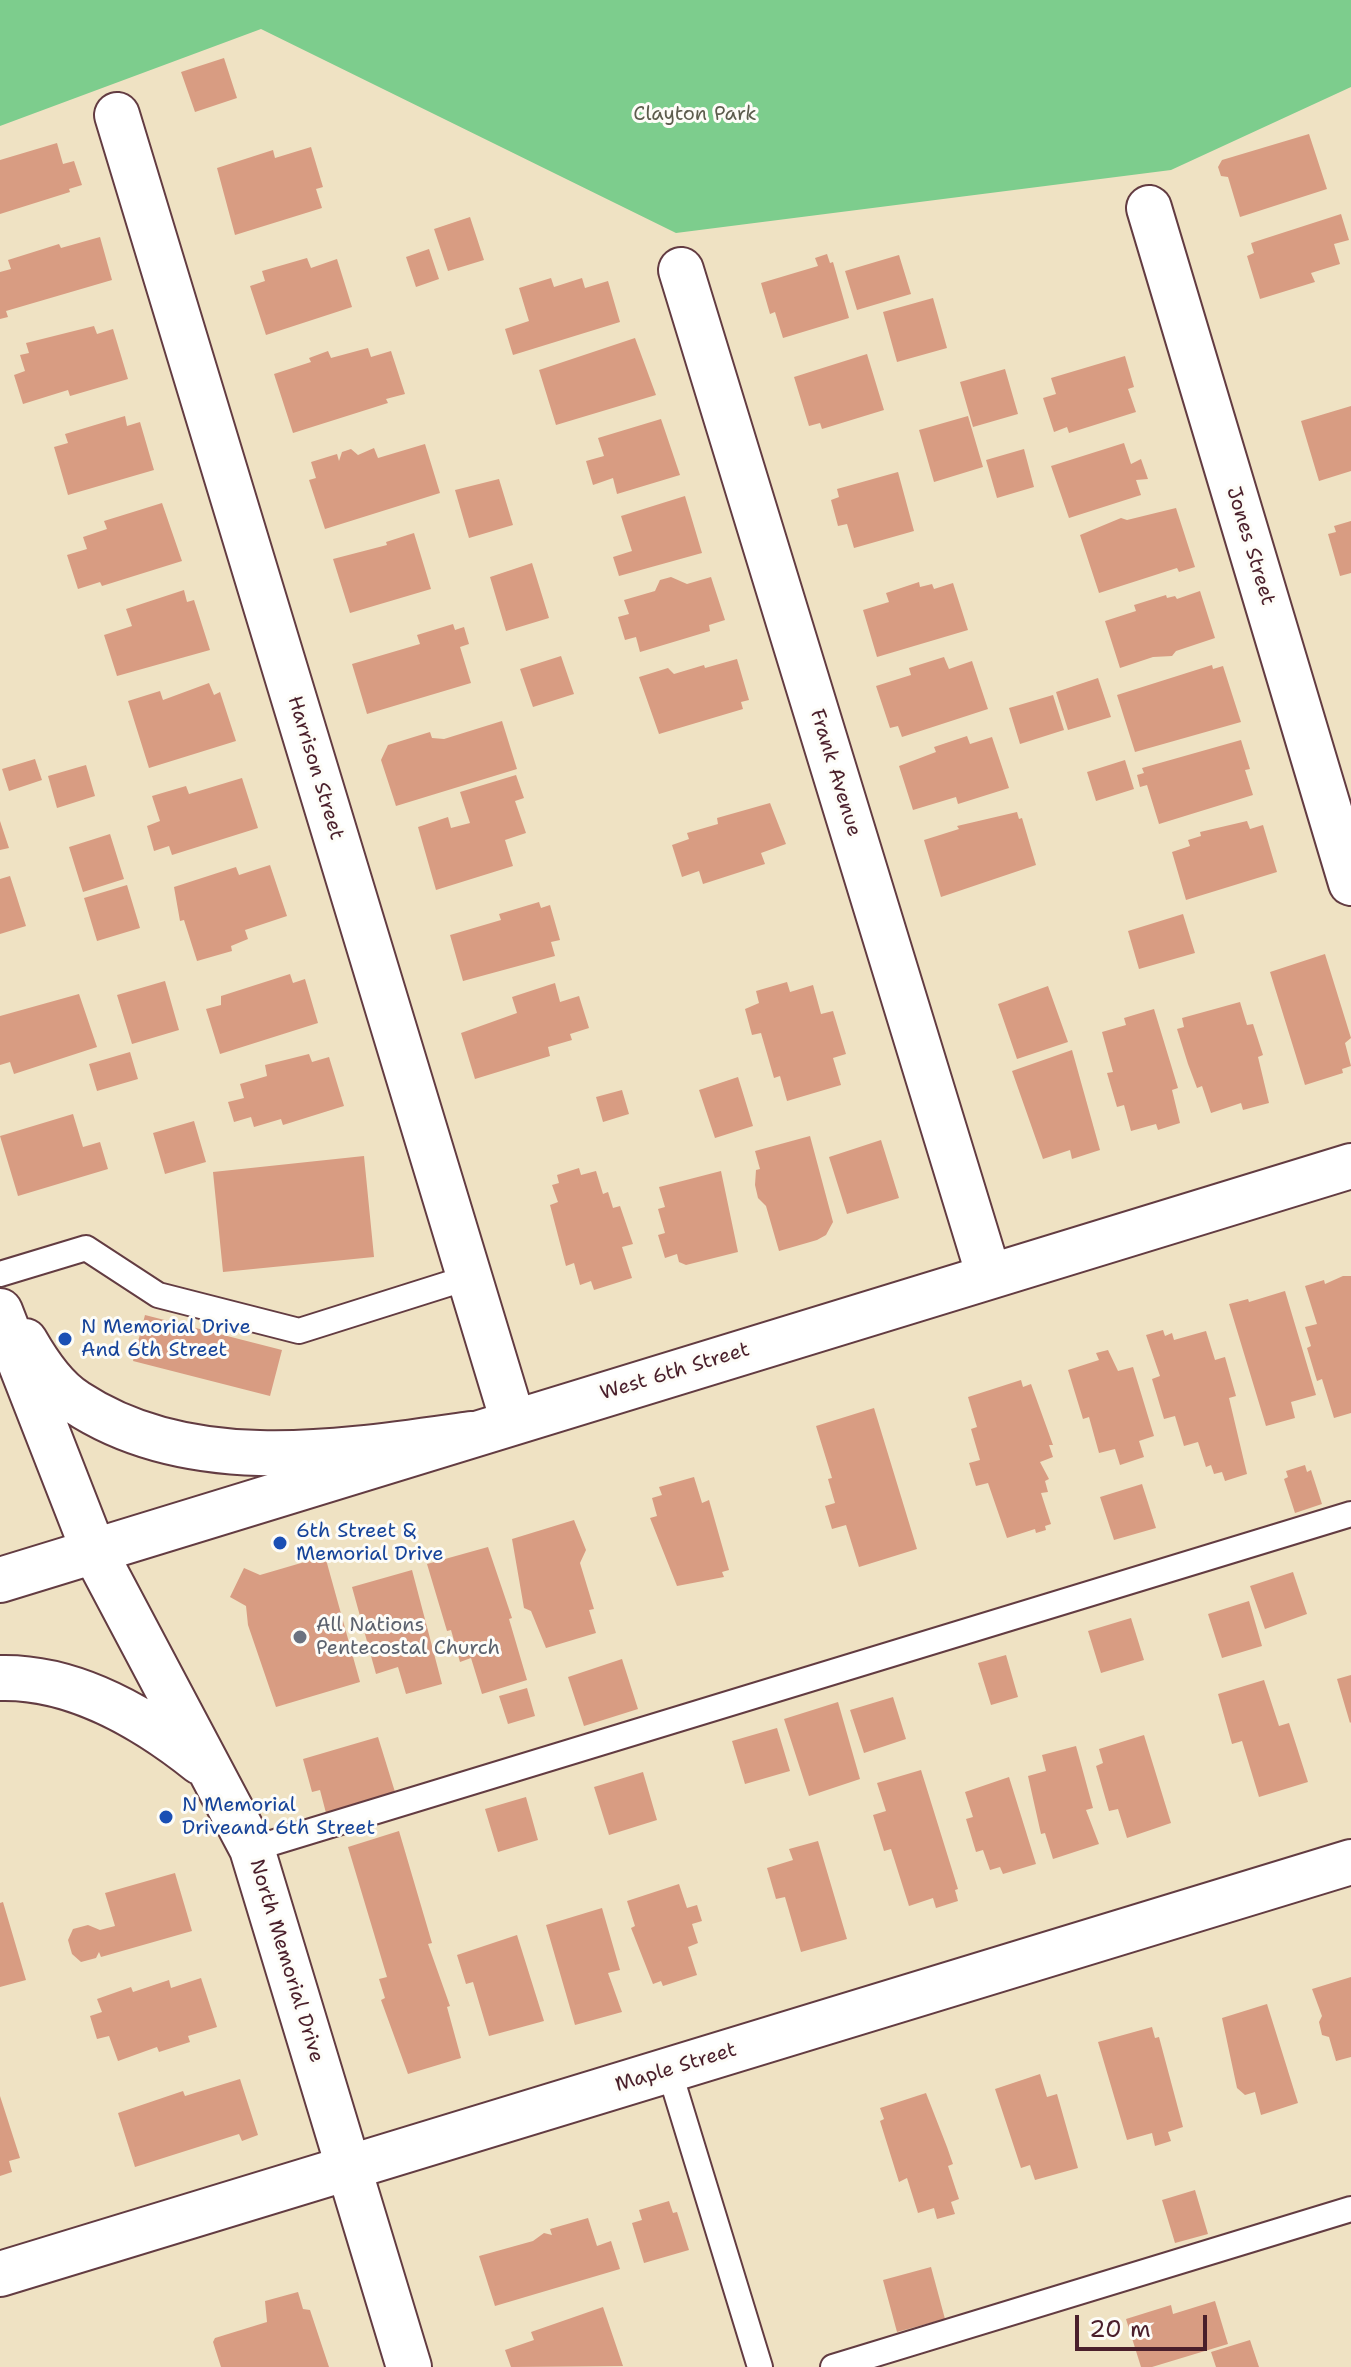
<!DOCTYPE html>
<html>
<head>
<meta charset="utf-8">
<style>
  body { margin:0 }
  #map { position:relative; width:1351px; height:2367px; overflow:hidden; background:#efe2c3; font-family:"Shantell Sans",sans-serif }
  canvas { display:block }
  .scale { position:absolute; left:1075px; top:2315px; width:132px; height:36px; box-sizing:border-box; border:4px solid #4a1f2b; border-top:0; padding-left:10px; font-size:24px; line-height:28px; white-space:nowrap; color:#4a1f2b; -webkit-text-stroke:6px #fdfcf7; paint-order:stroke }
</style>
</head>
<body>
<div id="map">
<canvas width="1351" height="2367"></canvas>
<div class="scale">20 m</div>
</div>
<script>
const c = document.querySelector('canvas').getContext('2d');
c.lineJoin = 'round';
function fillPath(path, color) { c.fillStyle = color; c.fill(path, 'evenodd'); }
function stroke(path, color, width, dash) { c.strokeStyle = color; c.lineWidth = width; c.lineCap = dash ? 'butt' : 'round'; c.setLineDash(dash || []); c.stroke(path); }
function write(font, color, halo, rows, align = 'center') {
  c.font = font + ' "Shantell Sans",sans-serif'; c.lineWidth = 6; c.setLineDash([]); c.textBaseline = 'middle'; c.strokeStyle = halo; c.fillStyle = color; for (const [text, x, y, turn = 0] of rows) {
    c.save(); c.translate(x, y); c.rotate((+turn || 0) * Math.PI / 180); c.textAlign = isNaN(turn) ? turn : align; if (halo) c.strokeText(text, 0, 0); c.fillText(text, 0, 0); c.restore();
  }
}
const green = new Path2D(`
  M0,0H1351V87L1171,170L676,233L261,29L0,126Z`);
const building = new Path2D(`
  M224,58L237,98L195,112L181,72Z
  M1309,134L1327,189L1240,217L1228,177L1221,176L1218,167L1222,160Z
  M57,143L63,164L74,161L82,185L69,189L70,192L0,214V160Z
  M311,147L323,187L316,189L322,208L235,235L217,168L273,150L275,158Z
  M1341,214L1349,240L1334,244L1340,264L1311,273L1315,282L1260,299L1247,256L1254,253L1251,243Z
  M470,217L484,260L448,271L434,229Z
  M100,237L112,280L6,311L8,317L0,319V272L11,269L8,260L59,244L61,248Z
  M429,249L439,279L416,287L406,257Z
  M827,254L830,263L833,262L849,318L783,338L775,312L770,314L761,283L818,266L815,258Z
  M899,255L911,294L857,310L845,271Z
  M307,258L311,268L337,259L352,307L266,335L250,286L265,281L262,271Z
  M551,278L554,287L582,278L585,288L608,281L620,322L513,355L505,329L529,321L519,288Z
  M933,298L947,348L897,362L883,312Z
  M94,326L97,334L113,329L128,379L70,396L68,390L23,404L14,375L25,371L20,355L29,353L26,343Z
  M635,338L656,395L556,425L539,370Z
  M368,348L371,357L391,351L405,394L386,399L388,403L293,433L274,374L311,362L309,358L328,351L331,358Z
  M867,354L884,410L822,429L820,423L809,426L794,377Z
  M1125,356L1134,387L1128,389L1136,412L1069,433L1067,427L1054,432L1043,398L1056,394L1051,378Z
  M1005,369L1018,414L973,427L960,382Z
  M1351,406V471L1319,481L1301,421Z
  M125,416L127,426L140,422L154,470L68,495L54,447L68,443L65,434Z
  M968,416L983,467L934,482L919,430Z
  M661,419L680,475L617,494L613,478L593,485L586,461L604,456L598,438Z
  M1124,443L1131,464L1141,459L1148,479L1136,480L1141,495L1069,518L1051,466Z
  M425,444L440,493L325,529L309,480L316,478L311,462L337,454L339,461L342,452L351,449L358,455L374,448L378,458Z
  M1024,449L1034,487L997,498L986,460Z
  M898,472L914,531L854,548L847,524L838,526L831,500L839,497L837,489Z
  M499,479L513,525L469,538L455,490Z
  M685,496L702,553L619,576L613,557L632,551L621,516Z
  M162,503L182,561L102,586L100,582L78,589L67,555L87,549L83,537L107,529L104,521Z
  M1176,508L1195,567L1179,572L1177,568L1099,593L1080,535L1121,518L1127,520Z
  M1351,521V573L1340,576L1328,534L1336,532L1334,526Z
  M414,533L431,589L350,613L333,559L387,545L386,542Z
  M532,563L549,618L506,631L490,577Z
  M671,577L687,584L711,577L725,620L709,625L710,631L640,652L636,637L625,640L618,617L629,614L624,600L655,591L660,580Z
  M919,582L920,587L932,584L934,589L953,583L968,630L877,657L863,610L889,602L886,593Z
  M184,590L187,602L194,600L210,650L117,676L104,635L132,626L126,609Z
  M1200,591L1215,638L1176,651L1172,656L1153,657L1120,668L1105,621L1136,611L1134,605L1166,595L1167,598L1175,596L1177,599Z
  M453,624L455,630L464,627L469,644L460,647L471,683L367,714L352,664L420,644L417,635Z
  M561,656L574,694L533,707L520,669Z
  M944,657L949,669L972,661L988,709L902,737L898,726L890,728L876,686L911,675L909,668Z
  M737,659L749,700L741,702L743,709L659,734L639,677L668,668L674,674L704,665L705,668Z
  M1212,665L1213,669L1223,666L1241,722L1135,752L1117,695Z
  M1098,678L1111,717L1068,730L1056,692Z
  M209,683L214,695L220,692L236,741L149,768L128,701L160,691L163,700Z
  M1053,695L1064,730L1020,744L1009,708Z
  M502,721L517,769L396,806L381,760L388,745L430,732L432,738L444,739Z
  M967,736L970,744L992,737L1009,788L958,804L956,797L913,810L899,766L936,752L934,747Z
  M1241,740L1250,769L1245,770L1253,795L1159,824L1147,785L1140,787L1137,775L1144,773L1142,768Z
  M35,759L42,780L9,791L2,769Z
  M1125,760L1134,789L1096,801L1087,772Z
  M86,765L95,796L57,808L48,776Z
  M516,775L524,798L515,801L526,833L505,840L513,866L436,890L418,827L448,817L451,828L470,823L460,792Z
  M242,778L258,828L172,855L169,846L154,851L147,826L160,821L152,796L186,786L189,794Z
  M770,803L786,844L761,853L765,864L703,884L699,871L682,877L672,845L689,839L687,833L718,824L717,818Z
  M1017,812L1019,819L1022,818L1036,865L941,897L924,840L959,829L957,826Z
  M0,821L9,848L0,850Z
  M1247,821L1250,829L1263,825L1277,872L1186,900L1172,852L1190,846L1188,840L1201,836L1200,832Z
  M110,834L124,879L83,892L69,847Z
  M270,865L287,916L245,930L248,939L231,946L232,951L197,961L184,920L180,921L174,887L236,867L239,875Z
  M10,876L26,926L0,934V879Z
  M127,885L140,928L97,941L84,898Z
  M539,902L541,908L550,905L560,940L551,942L555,956L463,981L450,935L501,920L499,914Z
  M1183,914L1195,953L1139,969L1128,931Z
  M1325,954L1351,1038L1345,1043L1351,1066L1342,1069L1343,1073L1305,1085L1270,972Z
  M290,974L293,983L305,979L318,1023L220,1054L206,1009L221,1005V996Z
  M165,981L179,1030L132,1044L117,995Z
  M787,982L790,992L813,985L821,1014L833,1011L846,1054L833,1058L841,1085L787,1101L780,1076L774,1078L761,1033L752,1035L745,1009L759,1003L756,991Z
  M555,983L560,1002L579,996L589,1028L570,1034L572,1040L548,1047L550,1056L475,1079L461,1033L517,1013L512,997Z
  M1048,986L1068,1042L1017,1059L998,1004Z
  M79,994L97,1047L14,1074L10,1062L0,1065V1016Z
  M1240,1002L1247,1025L1253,1024L1263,1055L1258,1057L1269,1103L1243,1110L1241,1103L1211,1113L1202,1086L1197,1088L1188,1064L1177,1029L1184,1027L1182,1018Z
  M1154,1009L1178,1088L1172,1090L1180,1123L1158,1130L1156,1124L1131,1131L1124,1105L1117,1107L1107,1073L1113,1072L1102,1032L1126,1025L1124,1018Z
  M1072,1050L1100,1150L1072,1159L1070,1150L1043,1159L1012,1071Z
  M130,1052L138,1079L97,1091L89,1064Z
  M309,1054L312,1062L329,1057L344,1106L283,1125L281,1119L254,1127L251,1117L234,1122L228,1102L244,1098L240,1084L267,1076L265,1065Z
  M738,1077L753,1126L715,1138L699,1090Z
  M622,1090L629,1114L603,1122L596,1097Z
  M73,1114L83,1147L100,1142L108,1169L18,1196L0,1136Z
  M194,1121L206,1162L165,1174L153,1133Z
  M810,1136L833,1222L826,1235L817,1240L779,1251L766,1206L758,1198L755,1185L756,1170L760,1169L755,1151Z
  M881,1140L899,1198L847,1214L829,1157Z
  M364,1156L374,1257L223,1272L213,1172Z
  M579,1168L581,1175L596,1171L603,1194L608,1192L613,1208L620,1206L633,1244L622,1247L632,1278L594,1290L591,1281L580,1285L574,1263L566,1266L550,1205L558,1202L552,1185L559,1183L557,1175Z
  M721,1171L738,1252L686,1265L679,1262L677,1254L665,1258L658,1235L665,1233L658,1209L665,1207L659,1187Z
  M1343,1276H1351V1413L1334,1418L1322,1379L1317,1381L1307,1348L1311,1346L1305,1327L1317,1324L1305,1286L1324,1280L1325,1284Z
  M1285,1291L1316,1395L1291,1402L1295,1418L1266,1426L1229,1304L1248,1299L1249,1302Z
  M145,1315L282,1350L270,1396L133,1361Z
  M1163,1330L1165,1336L1172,1333L1174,1340L1206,1331L1215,1360L1225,1357L1236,1396L1229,1398L1247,1474L1225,1481L1222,1472L1214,1474L1211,1465L1206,1467L1198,1442L1184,1446L1175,1416L1164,1419L1152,1379L1160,1376L1146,1335Z
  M1108,1350L1118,1371L1133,1367L1154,1436L1139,1441L1144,1457L1120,1465L1115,1449L1099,1453L1089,1417L1083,1419L1068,1370L1099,1360L1096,1353Z
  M1021,1380L1023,1387L1031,1384L1053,1445H1049L1053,1457L1040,1462L1049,1479L1045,1481L1048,1492L1041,1493L1051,1524L1045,1526L1046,1530L1036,1533L1035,1529L1007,1538L988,1483L976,1486L969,1463L980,1460L971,1429L977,1427L968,1397Z
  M874,1408L917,1549L859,1567L846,1525L832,1529L825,1506L835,1503L828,1479L832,1478L816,1426Z
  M1305,1465L1307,1472L1311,1470L1322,1504L1295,1513L1284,1479L1288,1477L1286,1471Z
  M694,1477L702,1503L709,1500L729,1570L722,1572L724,1577L677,1586L650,1518L657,1516L652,1498L662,1495L659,1487Z
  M1142,1484L1156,1528L1114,1540L1100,1497Z
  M574,1520L586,1550L580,1563L594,1609L589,1610L596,1633L546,1648L531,1611L524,1608L512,1539Z
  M488,1547L512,1618L509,1619L527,1680L482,1694L471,1658L460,1662L451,1630L447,1631L427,1564Z
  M325,1556L360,1682L276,1707L248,1625L246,1606L230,1597L244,1568L260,1575Z
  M412,1570L442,1684L406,1694L398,1667L376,1674L352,1587Z
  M1293,1572L1307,1614L1265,1629L1250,1586Z
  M1249,1601L1262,1646L1222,1658L1208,1614Z
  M1131,1618L1144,1660L1101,1673L1088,1631Z
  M1006,1655L1018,1697L991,1705L978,1663Z
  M622,1659L638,1709L584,1726L568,1677Z
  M1351,1675V1722L1350,1723L1337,1679Z
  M1264,1680L1279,1726L1289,1723L1308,1782L1259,1797L1242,1741L1232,1744L1218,1694Z
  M527,1688L535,1716L508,1724L499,1696Z
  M893,1697L906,1739L864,1753L850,1710Z
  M838,1702L860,1779L809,1796L784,1719Z
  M777,1728L790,1771L745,1784L732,1741Z
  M1144,1735L1171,1823L1127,1838L1118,1809L1109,1811L1096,1766L1103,1763L1099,1749Z
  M378,1737L395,1792L326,1813L320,1790L312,1792L303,1759Z
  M1076,1746L1093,1808L1086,1810L1099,1844L1053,1859L1045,1833L1041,1834L1028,1776L1046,1771L1042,1755Z
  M921,1770L958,1889L955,1890L958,1901L936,1908L933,1898L909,1906L891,1849L884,1851L873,1815L886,1811L877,1783Z
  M643,1772L657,1820L609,1835L594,1787Z
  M1009,1777L1036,1864L1003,1874L1000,1867L990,1870L983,1850L976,1852L966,1819L973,1817L965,1792Z
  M526,1797L538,1840L498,1852L485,1809Z
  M399,1831L432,1943L428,1944L450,2006L447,2007L461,2058L408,2074L381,2000L385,1998L379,1979L387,1977L348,1847Z
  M818,1841L847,1939L801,1952L785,1897L776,1899L767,1868L793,1860L789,1849Z
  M175,1873L192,1931L101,1957L99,1952L96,1958L81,1962L72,1954L68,1940L73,1929L88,1925L100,1930L115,1926L105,1893Z
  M679,1884L687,1908L697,1905L702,1921L692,1924L698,1943L688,1947L697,1975L663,1986L661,1981L653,1984L631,1928L635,1926L627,1901Z
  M3,1902L26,1980L0,1987V1903Z
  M602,1908L620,1970L608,1973L622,2012L575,2025L546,1925Z
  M517,1935L544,2021L489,2036L473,1982L466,1984L457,1955Z
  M1351,1977V2057L1336,2061L1329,2037L1322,2035L1319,2022L1322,2016L1312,1989Z
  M201,1978L217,2027L188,2036L190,2042L159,2052L157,2047L118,2061L109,2036L97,2039L90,2016L102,2012L97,1999L131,1987L133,1992L169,1980L171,1988Z
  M1267,2004L1298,2103L1261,2115L1255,2092L1245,2095L1237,2088L1222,2018Z
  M1152,2027L1155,2038L1159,2037L1183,2127L1168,2132L1171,2141L1155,2146L1152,2133L1127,2140L1098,2042Z
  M1040,2074L1047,2097L1057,2094L1078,2168L1035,2180L1030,2165L1021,2168L995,2089Z
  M240,2079L258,2135L242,2141L239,2134L135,2167L118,2113L183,2091L185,2096Z
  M926,2093L947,2147L953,2164L948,2166L959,2199L951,2202L955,2214L937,2219L934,2208L918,2213L907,2178L899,2182L880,2121L884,2119L880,2108Z
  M0,2096L20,2158L9,2161L12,2172L0,2176Z
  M1195,2190L1208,2234L1175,2243L1162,2200Z
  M669,2201L673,2213L677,2212L689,2250L644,2263L632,2223L642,2220L639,2210Z
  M588,2218L597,2246L611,2241L620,2269L495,2306L479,2256L533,2241L544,2233L552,2235L550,2229Z
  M931,2267L945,2319L897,2332L883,2280Z
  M298,2292L303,2309L310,2310L329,2367H221L213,2342L215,2338L267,2322L265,2301Z
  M1215,2301L1228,2344L1152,2367H1141L1126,2319L1171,2305L1173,2314Z
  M603,2307L623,2366L511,2367L505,2350L534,2340L531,2332Z
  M1250,2340L1259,2367H1216L1211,2352Z`);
const service = new Path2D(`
  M0,1274L86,1248L158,1295L299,1331L470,1277
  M252,1849L1351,1514
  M669,2070L760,2367
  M833,2367L1351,2209`);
const minor = new Path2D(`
  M117,115L513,1421
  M1149,208L1351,883
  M681,270L989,1276
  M0,2274L1351,1862`);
const tertiary = new Path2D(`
  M0,1580L1351,1166`);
const secondary = new Path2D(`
  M0,1311L93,1549L252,1849L409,2367
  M25,1341C37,1362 55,1389 76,1402C191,1478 343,1452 471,1434
  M0,1678C73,1676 145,1718 200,1762`);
const markers = [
  [65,1339,8,"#1a4fb4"],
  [280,1543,8,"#1a4fb4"],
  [300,1637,8,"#6b7280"],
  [166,1817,8,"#1a4fb4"]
];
const parkNames = [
  ["Clayton Park",695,115]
];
const streetNames = [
  ["Jones Street",1250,546,73],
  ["Harrison Street",315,768,73],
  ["Frank Avenue",835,773,73],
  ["West 6th Street",675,1372,-17],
  ["North Memorial Drive",286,1961,73],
  ["Maple Street",676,2068,-17]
];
const transitNames = [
  ["N Memorial Drive",81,1328],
  ["And 6th Street",81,1351],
  ["6th Street &",296,1532],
  ["Memorial Drive",296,1555],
  ["N Memorial",182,1806],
  ["Driveand 6th Street",182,1829]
];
const worshipNames = [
  ["All Nations",316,1626],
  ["Pentecostal Church",316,1649]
];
fillPath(green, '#7dcd8d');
fillPath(building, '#d89c82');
stroke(service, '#633c42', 28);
stroke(minor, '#633c42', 48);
stroke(tertiary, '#633c42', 48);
stroke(secondary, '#633c42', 48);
stroke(service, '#fff', 24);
stroke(minor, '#fff', 44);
stroke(tertiary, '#fff', 44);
stroke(secondary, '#fff', 44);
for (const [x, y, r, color] of markers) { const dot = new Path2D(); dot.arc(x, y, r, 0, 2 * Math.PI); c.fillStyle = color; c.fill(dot); stroke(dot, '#fdfcf7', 3); }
write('20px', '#5c5c4d', '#fdfcf7', parkNames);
write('20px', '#4a1f2b', '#fdfcf7', streetNames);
write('20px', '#164399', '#fdfcf7', transitNames, 'left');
write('20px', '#5b616d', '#fdfcf7', worshipNames, 'left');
</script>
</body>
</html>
